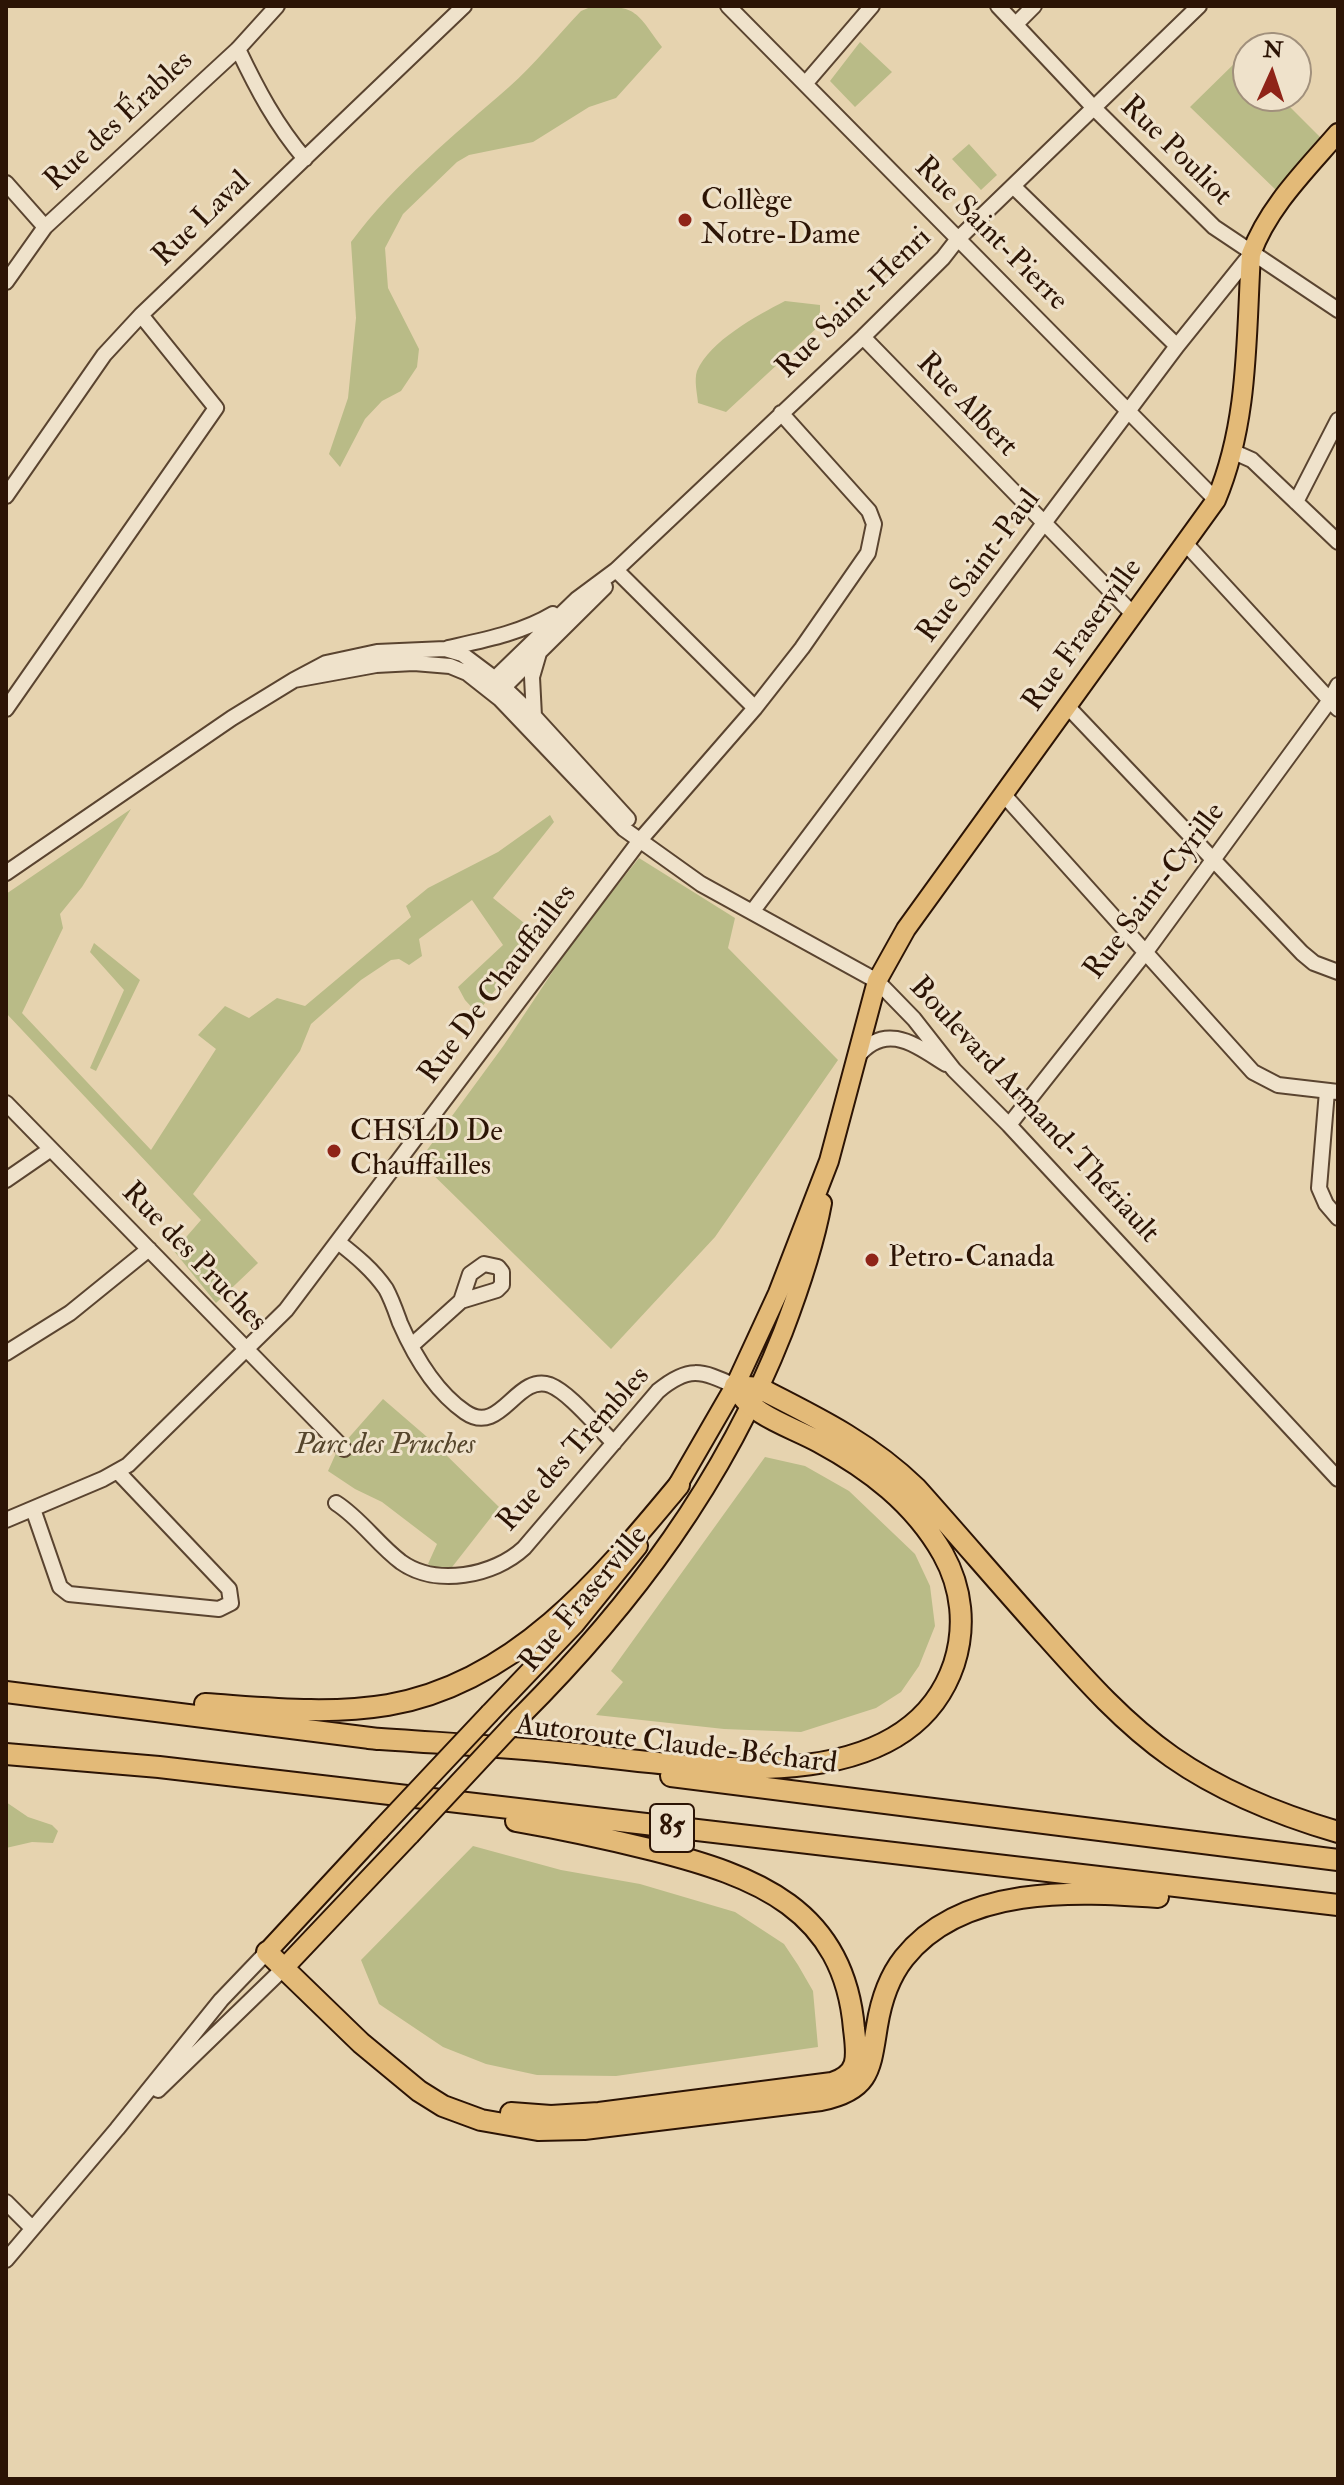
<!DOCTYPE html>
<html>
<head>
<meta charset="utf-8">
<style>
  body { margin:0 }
  #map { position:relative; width:1344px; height:2485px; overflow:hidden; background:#e6d3af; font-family:"IM FELL Double Pica",serif }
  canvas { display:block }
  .frame { position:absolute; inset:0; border:8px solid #2c1405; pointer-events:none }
  .north { position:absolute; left:1232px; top:32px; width:80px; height:80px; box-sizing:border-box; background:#efe2cb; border:2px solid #a1907c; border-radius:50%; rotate:3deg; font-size:22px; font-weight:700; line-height:32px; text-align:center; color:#2c1405 }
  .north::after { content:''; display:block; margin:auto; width:28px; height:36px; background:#8f2418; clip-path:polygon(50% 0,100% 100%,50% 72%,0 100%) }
</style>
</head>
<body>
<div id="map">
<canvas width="1344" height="2485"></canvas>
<div class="frame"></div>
<div class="north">N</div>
</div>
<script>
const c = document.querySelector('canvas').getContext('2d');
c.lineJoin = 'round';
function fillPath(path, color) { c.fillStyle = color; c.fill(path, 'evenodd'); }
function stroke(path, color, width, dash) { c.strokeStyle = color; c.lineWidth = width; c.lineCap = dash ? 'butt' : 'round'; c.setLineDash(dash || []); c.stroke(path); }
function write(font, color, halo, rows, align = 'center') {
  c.font = font + ' "IM FELL Double Pica",serif'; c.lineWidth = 6; c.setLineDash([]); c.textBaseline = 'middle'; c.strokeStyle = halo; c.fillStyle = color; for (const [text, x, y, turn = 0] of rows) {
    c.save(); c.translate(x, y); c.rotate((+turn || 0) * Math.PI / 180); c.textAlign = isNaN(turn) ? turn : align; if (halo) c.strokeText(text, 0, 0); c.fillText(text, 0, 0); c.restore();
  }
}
const green = new Path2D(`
  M593,6C638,6 636,12 662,47L616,98L589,107L533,142L469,155L457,162L403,214L385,248L388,288L419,349L417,367L401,391L382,401L365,419L340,467L329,454L348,398L356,318L351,242C396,182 453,136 509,87C535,64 557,36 581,11Z
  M860,42L892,72L855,107L830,81Z
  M1240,58L1248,65V96H1279L1321,138L1277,191L1190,107Z
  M969,144L997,175L981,190L952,159Z
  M785,301L820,305V325L726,412L698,403C697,393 694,380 697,371C710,341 756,316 785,301Z
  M131,809L82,887L60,914L63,928L22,1013L151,1150L216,1049L198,1035L225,1006L249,1018L277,998L305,1006L411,917L406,906L428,888L498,852L550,815L554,822L493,898L539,935L477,1013L465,1000L458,987L503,945L472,900L419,939L422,956L409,965L399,959L391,960L361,980L311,1024L300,1051L193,1194L258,1263L216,1303L174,1251L201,1220L6,1013V894Z
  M639,858L735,918L728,948L838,1060L715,1237L611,1349L419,1161L504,1045L575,938Z
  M94,943L140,980L96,1071L90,1068L124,990L90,952Z
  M383,1399L434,1443L499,1507L449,1571L436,1569L428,1564L437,1544L382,1502L355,1489L328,1471L337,1451Z
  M765,1457L805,1466L849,1491L915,1554L930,1586L935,1626L919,1666L901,1692L876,1708L801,1732L724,1729L596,1715L623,1682L611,1671Z
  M6,1802L28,1817L52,1825L58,1831L53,1843L32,1842L6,1848Z
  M473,1846L561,1870L640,1884L735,1912L784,1944L798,1965L813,1991L818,2047L616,2076L537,2075L486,2064L443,2047L379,2004L361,1960Z`);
const minor = new Path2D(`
  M728,6L1216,500
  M998,6L1094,108L1214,227L1338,310
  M1016,24L1034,6
  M238,49C257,89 276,125 305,159
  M805,84L872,6
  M6,183L45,227
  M1013,186L1177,346
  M6,282L45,227L238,49L277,6
  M863,337L1133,614
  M1234,452L1252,460L1338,542
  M6,496L104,355L141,315L464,6
  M1296,502L1338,420
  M1186,544L1338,709
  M616,570L755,708
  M448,648C484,640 521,633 553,614
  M294,680L376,665L414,663L450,666L467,673L500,699L624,829L701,884L877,981L914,1019L954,1070L1009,1125L1338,1479
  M486,687L577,599L616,570L863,337L943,258L957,240L1199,6
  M500,691L605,587
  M1068,707L1302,953L1314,963L1338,972
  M6,709L216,408L141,315
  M534,716L532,677L539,653
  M1004,795L1253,1072L1278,1085L1338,1092
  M6,873L232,718L294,680L326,663L377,652L445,649L462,654L494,678L534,716L628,819
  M752,912L1177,346L1251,254
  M857,1057C886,1021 915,1045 946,1064
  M1327,1091L1319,1188L1326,1204L1338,1218
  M6,1103L344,1449
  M1009,1125L1145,953L1330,700L1338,685
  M6,1180L51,1149
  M338,1242C356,1256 373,1270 386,1289C392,1300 396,1312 400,1323C414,1355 436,1392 465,1412C501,1437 516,1373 550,1385C570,1393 597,1427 614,1443
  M484,1264L498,1267L502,1272V1285L497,1290L461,1301L470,1274Z
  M411,1346L461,1301
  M6,1353L70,1313L149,1249
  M336,1503C361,1519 377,1544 401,1562C436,1587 494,1576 524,1548L658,1391C688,1366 701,1370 735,1386
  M33,1509L60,1587L69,1594L219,1609L231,1603L229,1589L118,1472
  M6,1520L103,1479L128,1465L286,1310L641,839L755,708L802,648L868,553L874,524L869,511L781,413
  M158,2090L284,1968
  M6,2202L32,2228
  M6,2260L117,2129L221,2000L267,1952`);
const major = new Path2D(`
  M672,1495L735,1386L778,1293L829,1161L877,981L906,929L1216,500C1249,422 1246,337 1251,254C1268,207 1306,170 1338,133
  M490,1713L574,1625L638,1546
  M520,1717C633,1604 724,1482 783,1332C799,1290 814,1247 822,1203
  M267,1952L379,1831
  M284,1968L410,1835`);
const highway = new Path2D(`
  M6,1692L378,1739
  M205,1704C266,1708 328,1715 388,1705C515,1683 601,1579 679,1485
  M368,1738C434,1743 501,1746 567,1753C681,1764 905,1809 954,1664C966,1627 962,1588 943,1554C914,1503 869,1469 819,1442C790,1426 751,1416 735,1386L759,1388C816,1417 870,1443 916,1488C958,1535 999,1583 1041,1630C1082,1676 1122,1722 1172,1757C1222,1792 1280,1815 1338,1832
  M6,1754L159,1767L1338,1905
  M671,1776L1338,1860
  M267,1952L361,2043L419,2091L443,2106L481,2120L538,2130L584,2129L821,2100C870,2090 870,2069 877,2026C881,2001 889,1977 904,1958C962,1885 1075,1891 1158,1897
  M511,2113L551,2116L599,2113L832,2083C861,2074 857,2055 854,2029C844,1909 756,1876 653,1850C608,1839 562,1829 516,1821`);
const majorBridge = new Path2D(`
  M379,1831L490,1713
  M410,1835L520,1717`);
const markers = [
  [685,220,8,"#8f2418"],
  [334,1151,8,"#8f2418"],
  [872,1260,8,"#8f2418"]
];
const shields = [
  [672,1828,44]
];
const shieldNames = [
  ["85",672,1828]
];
const streetNames = [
  ["Rue des Érables",120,122,-43],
  ["Rue Pouliot",1175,152,44],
  ["Rue Laval",203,220,-44],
  ["Rue Saint-Pierre",990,235,45],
  ["Rue Saint-Henri",855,304,-44],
  ["Rue Albert",966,406,46],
  ["Rue Saint-Paul",980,567,-53],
  ["Rue Fraserville",1084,636,-54],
  ["Rue Saint-Cyrille",1156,892,-53],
  ["Rue De Chauffailles",499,985,-53],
  ["Boulevard Armand-Thériault",1033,1111,47],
  ["Rue des Pruches",193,1258,46],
  ["Rue des Trembles",575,1450,-48],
  ["Rue Fraserville",585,1600,-50],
  ["Autoroute Claude-Béchard",676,1746,7]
];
const poiNames = [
  ["Collège",701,203],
  ["Notre-Dame",701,237],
  ["CHSLD De",350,1134],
  ["Chauffailles",350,1168],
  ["Petro-Canada",888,1260]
];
const parkNames = [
  ["Parc des Pruches",385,1447]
];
fillPath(green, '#b9bb87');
stroke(minor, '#5a4430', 18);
stroke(major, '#2c1405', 22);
stroke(highway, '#2c1405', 24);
stroke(minor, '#efe2cb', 14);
stroke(major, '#e3ba78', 18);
stroke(highway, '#e3ba78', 20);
stroke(majorBridge, '#2c1405', 22, []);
stroke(majorBridge, '#e3ba78', 18);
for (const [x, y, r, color] of markers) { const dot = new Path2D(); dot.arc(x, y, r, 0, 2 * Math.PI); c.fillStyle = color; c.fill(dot); stroke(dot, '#efe2cb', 3); }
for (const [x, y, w] of shields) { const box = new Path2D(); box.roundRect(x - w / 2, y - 24, w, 48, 6); c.fillStyle = '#efe2cb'; c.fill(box); stroke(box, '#2c1405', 2); }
write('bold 28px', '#2c1405', null, shieldNames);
write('30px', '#2c1405', '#efe2cb', streetNames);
write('30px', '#2c1405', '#efe2cb', poiNames, 'left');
write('italic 30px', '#56462c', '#efe2cb', parkNames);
</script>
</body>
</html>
